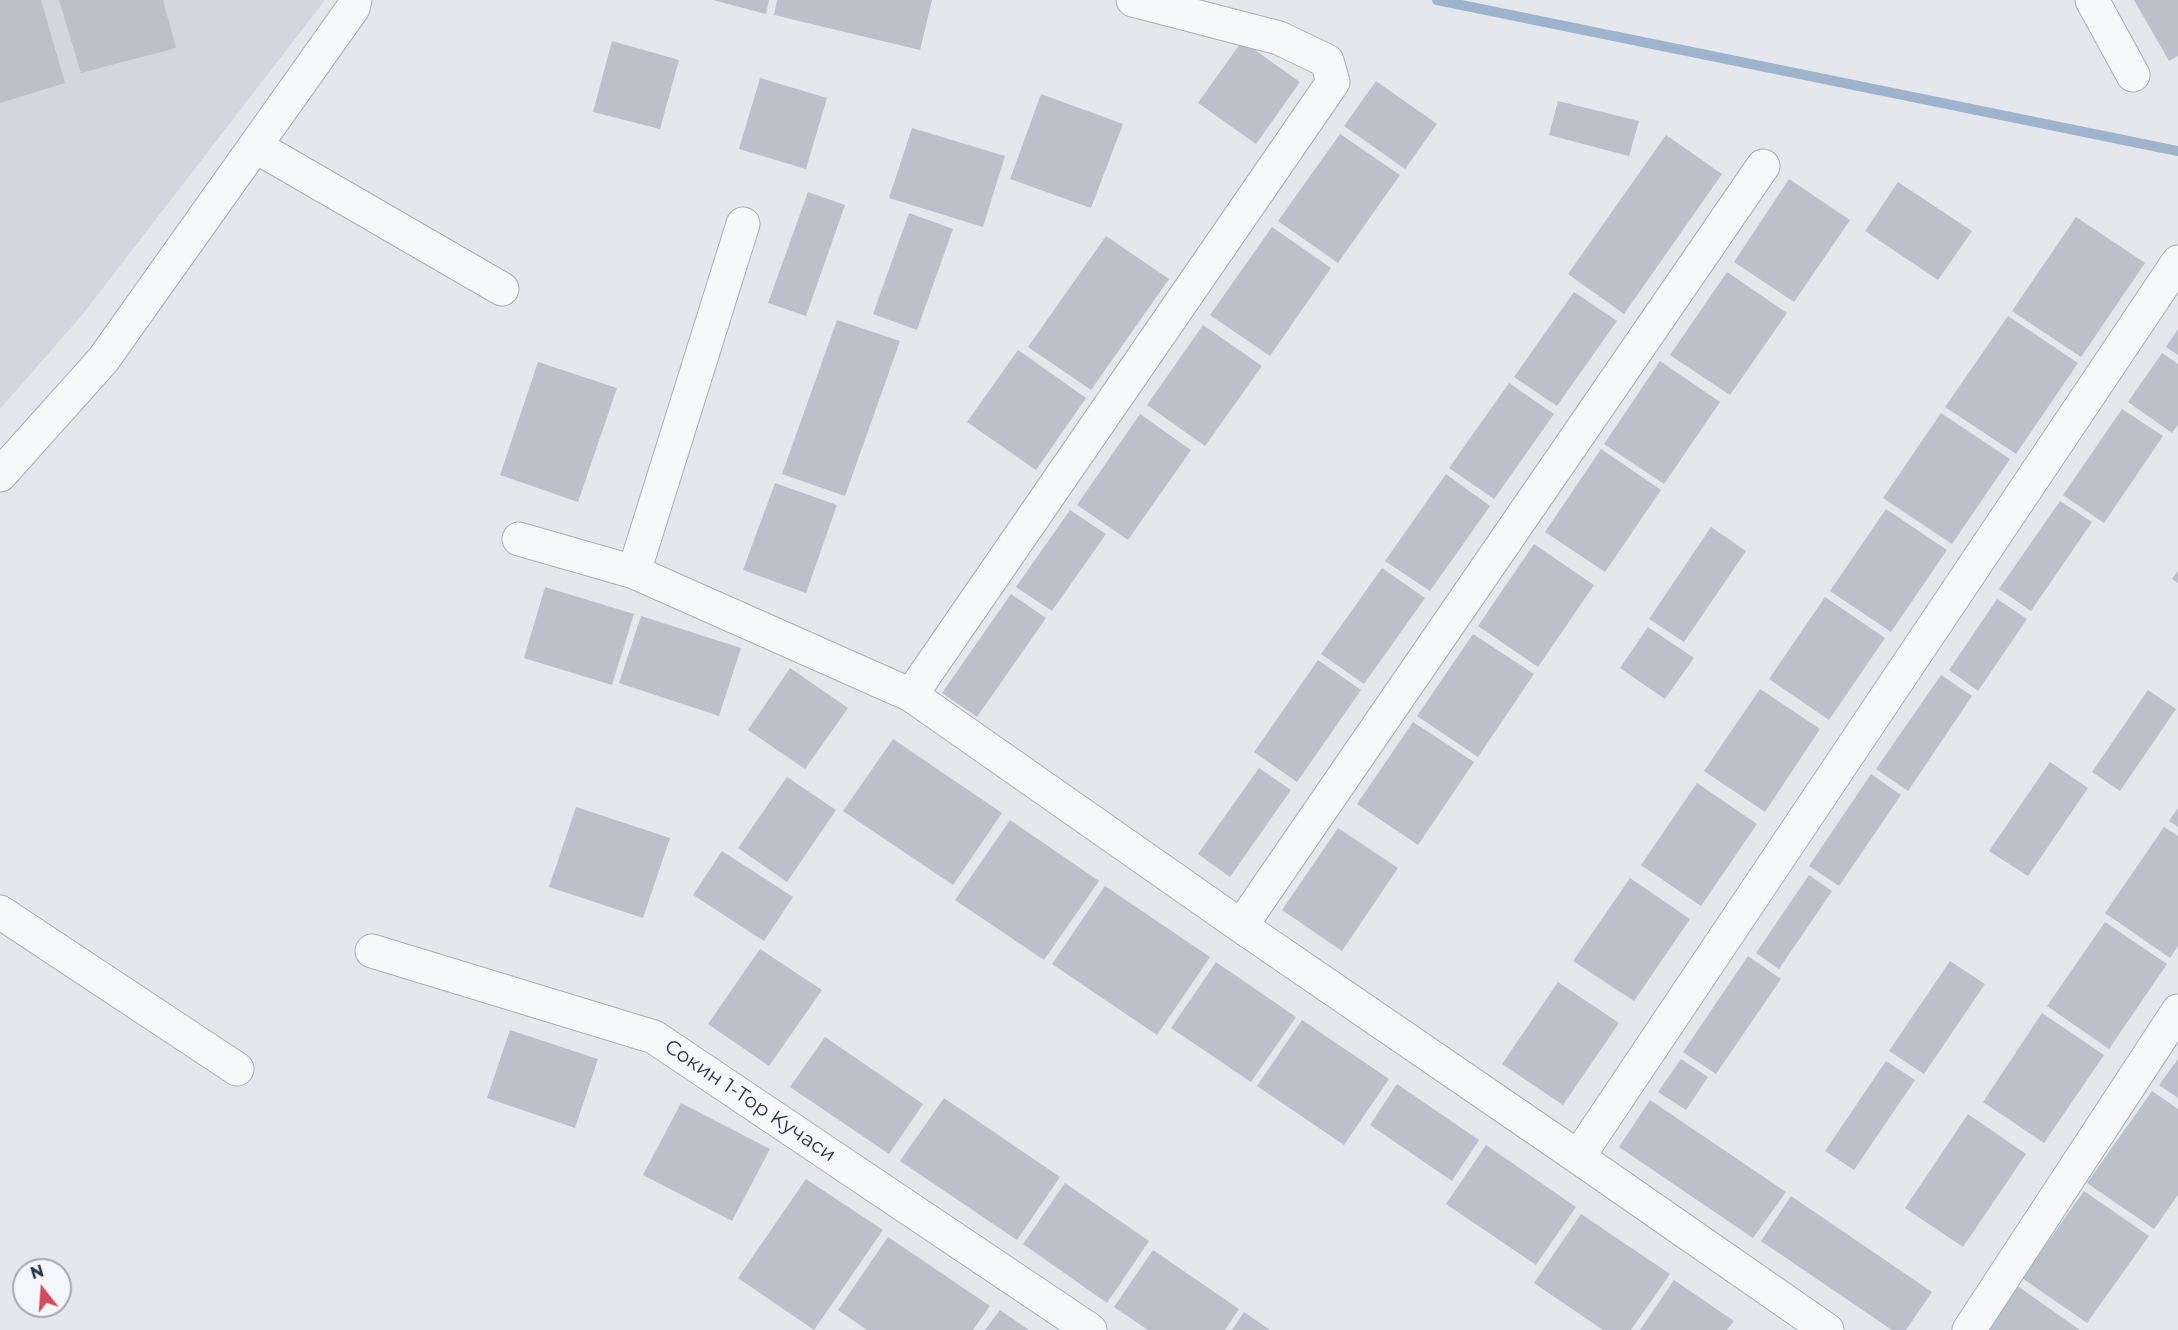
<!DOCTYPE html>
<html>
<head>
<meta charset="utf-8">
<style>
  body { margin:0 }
  #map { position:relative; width:2178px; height:1330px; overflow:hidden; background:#e4e7ec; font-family:Montserrat,sans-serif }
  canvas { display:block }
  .north { position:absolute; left:12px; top:1258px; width:60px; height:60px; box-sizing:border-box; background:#f4f6f9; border:2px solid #a4a8b1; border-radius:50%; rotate:343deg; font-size:16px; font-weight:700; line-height:24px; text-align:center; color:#2b3445 }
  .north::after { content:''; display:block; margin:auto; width:21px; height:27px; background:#d1495b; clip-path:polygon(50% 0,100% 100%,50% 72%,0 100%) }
</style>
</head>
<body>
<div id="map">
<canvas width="2178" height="1330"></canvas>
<div class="north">N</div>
</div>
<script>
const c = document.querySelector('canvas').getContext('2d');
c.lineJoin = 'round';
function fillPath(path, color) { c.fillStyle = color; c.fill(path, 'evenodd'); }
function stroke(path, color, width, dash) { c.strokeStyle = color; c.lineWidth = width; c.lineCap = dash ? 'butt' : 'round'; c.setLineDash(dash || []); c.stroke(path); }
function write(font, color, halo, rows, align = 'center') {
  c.font = font + ' Montserrat,sans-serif'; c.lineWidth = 4.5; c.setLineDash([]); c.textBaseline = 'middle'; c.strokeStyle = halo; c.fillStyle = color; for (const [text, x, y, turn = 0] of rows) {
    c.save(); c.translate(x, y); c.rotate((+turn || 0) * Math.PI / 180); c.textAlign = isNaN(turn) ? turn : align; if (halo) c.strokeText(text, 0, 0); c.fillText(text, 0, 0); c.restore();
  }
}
const built = new Path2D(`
  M0,0H325L82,315L0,409Z`);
const stream = new Path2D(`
  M1437,0L2178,151`);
const building = new Path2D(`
  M0,0H41L65,83L0,103Z
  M59,0H163L176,48L81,73Z
  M713,0H769L766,14Z
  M777,0H932L920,50L774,15Z
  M2134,0H2178V56L2169,61Z
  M612,41L679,60L660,129L593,112Z
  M1242,41L1300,82L1256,144L1198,103Z
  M760,78L827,98L806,169L739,149Z
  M1376,81L1437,124L1405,169L1344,126Z
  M1041,94L1123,124L1091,208L1010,179Z
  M1558,101L1639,121L1629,156L1549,135Z
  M912,128L1005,156L983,227L889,198Z
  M1340,134L1400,175L1338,263L1278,221Z
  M1666,135L1722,174L1624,314L1568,274Z
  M1789,179L1850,220L1794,302L1734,262Z
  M1898,182L1972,231L1938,280L1865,231Z
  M808,192L845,205L806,316L768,303Z
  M909,213L953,229L917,330L873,314Z
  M2076,217L2145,263L2081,357L2012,311Z
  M1272,227L1331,268L1270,356L1210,315Z
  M1106,236L1169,279L1091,390L1028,347Z
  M1727,272L1787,313L1730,395L1670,355Z
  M1574,292L1617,321L1557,406L1514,377Z
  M2008,316L2078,363L2016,454L1945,407Z
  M837,320L900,341L845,496L782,474Z
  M1203,325L1262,366L1205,446L1147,405Z
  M2178,329V355L2166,347Z
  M1018,350L1086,398L1036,470L967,422Z
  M2162,353L2178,364V425L2172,433L2128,402Z
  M1660,361L1720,402L1664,484L1604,444Z
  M538,362L617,388L578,502L500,475Z
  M1509,383L1554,414L1494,499L1449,468Z
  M2122,409L2163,436L2104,523L2063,495Z
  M1941,413L2010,459L1952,544L1883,498Z
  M1140,414L1191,450L1128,540L1077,505Z
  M1601,449L1661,490L1605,572L1545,532Z
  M1446,474L1490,506L1430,591L1385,561Z
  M775,483L837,505L806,593L743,570Z
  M2060,501L2092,522L2031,611L1999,589Z
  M1886,509L1947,550L1891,632L1830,591Z
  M1070,510L1106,534L1052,611L1016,587Z
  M1711,527L1746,551L1684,642L1649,619Z
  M1534,544L1594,585L1538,667L1478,626Z
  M1382,568L1425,598L1364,684L1321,654Z
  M2178,571V583L2172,579Z
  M545,587L634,614L612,685L524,658Z
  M1011,594L1046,618L977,717L942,693Z
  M1825,597L1885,638L1829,720L1769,679Z
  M1997,599L2027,619L1978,691L1949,670Z
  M641,616L741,648L719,716L619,683Z
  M1648,627L1694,658L1665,699L1620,668Z
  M1473,634L1534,674L1478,757L1417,716Z
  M1318,660L1361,690L1297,782L1254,752Z
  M790,668L848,708L805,769L748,730Z
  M1941,675L1972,696L1908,791L1876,769Z
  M1760,689L1820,729L1765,812L1704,771Z
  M2148,690L2176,709L2120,791L2092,772Z
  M1413,722L1474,762L1418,845L1357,804Z
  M893,739L1002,813L953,885L843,811Z
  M2050,762L2088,788L2028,876L1989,851Z
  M1259,768L1291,790L1230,877L1198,854Z
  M1871,774L1901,795L1839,886L1809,866Z
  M787,777L836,810L787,882L738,848Z
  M1697,783L1757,824L1701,906L1641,865Z
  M576,807L670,838L643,918L549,887Z
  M2178,808V827L2169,821Z
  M1010,820L1099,881L1044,960L955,900Z
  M2164,827L2178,836V946L2170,958L2105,913Z
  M1338,828L1398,868L1342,951L1282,910Z
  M722,851L793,897L764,941L693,895Z
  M1809,875L1832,891L1779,969L1756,953Z
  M1630,878L1690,919L1634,1001L1573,961Z
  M1105,886L1210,957L1157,1035L1052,964Z
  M2105,922L2167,964L2109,1049L2047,1006Z
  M760,949L822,990L769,1066L708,1024Z
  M1748,956L1781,979L1716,1074L1683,1052Z
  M1950,961L1985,984L1924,1074L1889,1051Z
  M1216,962L1296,1017L1251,1082L1171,1028Z
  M1558,982L1619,1023L1563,1105L1502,1064Z
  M2042,1013L2104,1055L2044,1143L1983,1102Z
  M1302,1020L1389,1079L1344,1145L1257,1086Z
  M510,1030L598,1059L575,1128L487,1098Z
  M825,1037L923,1104L889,1154L790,1087Z
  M1681,1059L1708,1077L1686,1110L1658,1092Z
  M2178,1059V1098L2159,1085Z
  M1886,1061L1915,1080L1854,1170L1825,1151Z
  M1397,1084L1479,1140L1452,1181L1370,1125Z
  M2152,1091L2178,1109V1195L2154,1229L2087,1183Z
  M944,1098L1060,1177L1017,1240L900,1161Z
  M1650,1100L1786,1192L1753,1238L1619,1147Z
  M681,1103L770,1149L732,1221L643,1175Z
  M1968,1114L2026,1154L1963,1247L1905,1208Z
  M1486,1145L1576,1207L1536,1265L1446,1204Z
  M806,1179L883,1230L814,1330L738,1278Z
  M1065,1183L1149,1241L1107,1303L1023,1244Z
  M2084,1191L2149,1236L2087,1323L2022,1278Z
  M1791,1196L1932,1292L1906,1330H1892L1761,1241Z
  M1581,1214L1670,1274L1631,1330H1603L1534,1283Z
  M888,1237L990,1306L973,1330H867L838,1310Z
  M1153,1250L1239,1309L1225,1330H1148L1114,1307Z
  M1674,1280L1734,1321L1727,1330H1640Z
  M2016,1285L2080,1330H1985Z
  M1000,1310L1029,1330H985Z
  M1244,1312L1270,1330H1232Z`);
const minor = new Path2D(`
  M2092,0L2133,75
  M255,146L502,289
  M0,475L103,360L353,8L355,0
  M519,539L634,572L911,695L1241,926L1578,1157L1827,1330
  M634,572L743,224
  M911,695L1333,82L1327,61L1279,38L1133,0
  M0,912L237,1069
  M1241,926L1763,166
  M372,951L654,1037L1090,1330
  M1578,1157L2178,262
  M1969,1330L2178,1011`);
const streetNames = [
  ["Сокин 1-Тор Kучаси",750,1101,34]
];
fillPath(built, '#d2d6de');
stroke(stream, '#9fb4cc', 10);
fillPath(building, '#bbc0ca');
stroke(minor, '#a9aeb7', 35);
stroke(minor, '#f7f8fa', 33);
write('20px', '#2b3445', '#f4f6f9', streetNames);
</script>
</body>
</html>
